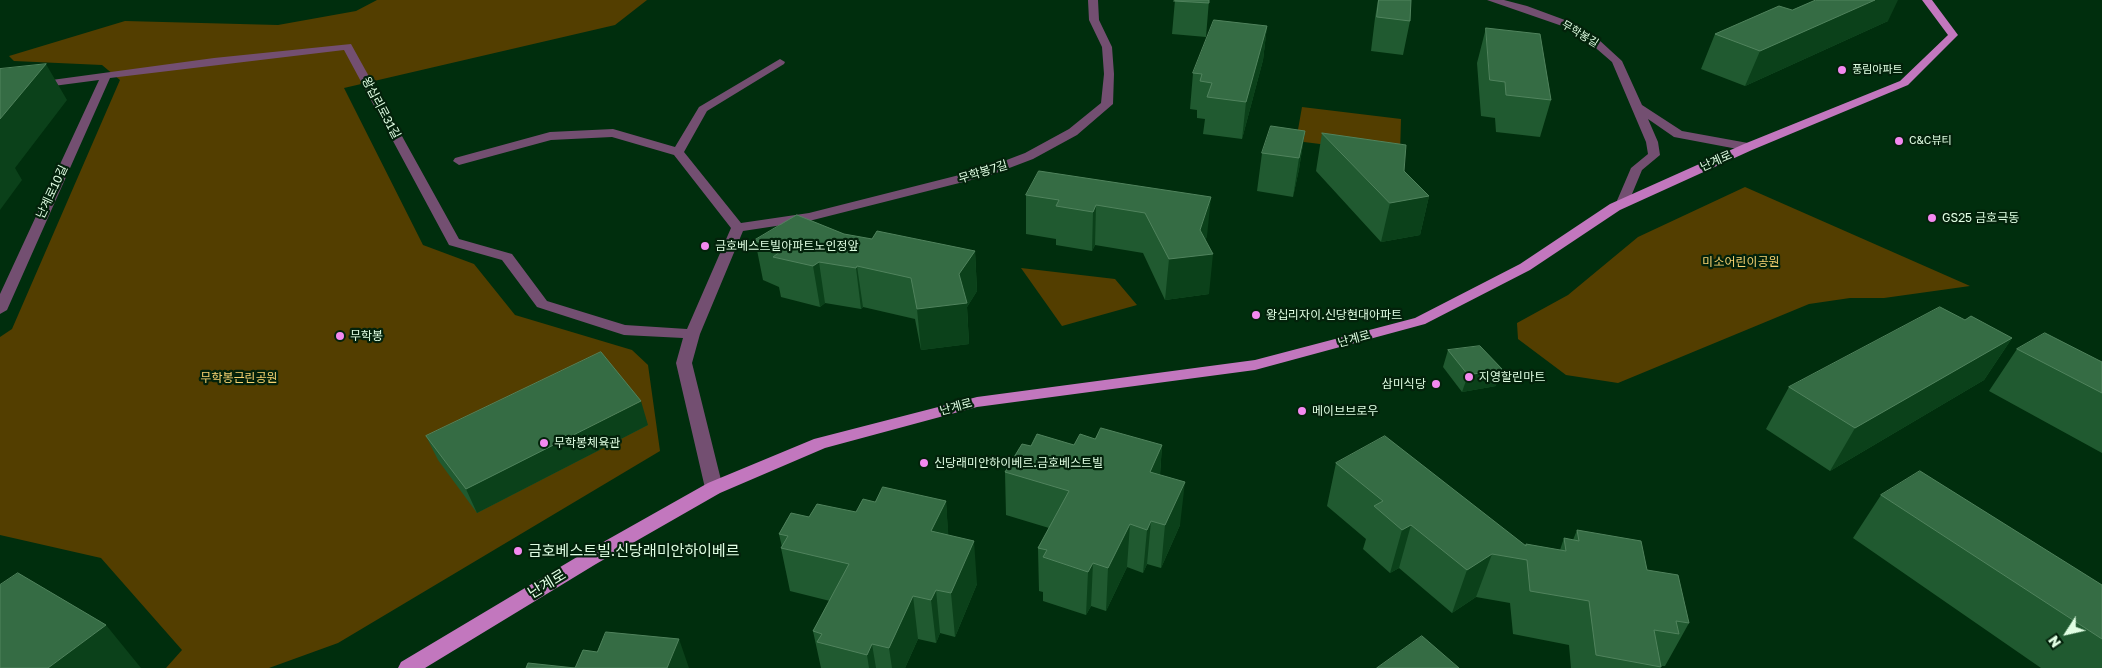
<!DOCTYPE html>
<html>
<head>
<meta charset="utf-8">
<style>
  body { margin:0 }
  #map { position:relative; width:2102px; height:668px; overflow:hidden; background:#002e0d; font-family:"Golos Text",sans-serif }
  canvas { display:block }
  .north { position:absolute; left:2042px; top:608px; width:50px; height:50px; -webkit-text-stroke:4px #03220b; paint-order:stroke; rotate:235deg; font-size:14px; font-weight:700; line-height:20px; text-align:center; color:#e0fee3 }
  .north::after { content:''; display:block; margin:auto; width:18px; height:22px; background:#e0fee3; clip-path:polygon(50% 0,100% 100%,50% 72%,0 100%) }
</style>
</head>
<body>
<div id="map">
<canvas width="2102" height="668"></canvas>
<div class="north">N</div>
</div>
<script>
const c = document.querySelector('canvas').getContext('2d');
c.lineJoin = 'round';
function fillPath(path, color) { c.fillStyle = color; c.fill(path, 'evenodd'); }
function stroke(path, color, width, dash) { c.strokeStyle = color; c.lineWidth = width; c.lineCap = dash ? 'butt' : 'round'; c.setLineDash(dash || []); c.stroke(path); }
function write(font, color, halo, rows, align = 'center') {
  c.font = font + ' "Golos Text","Noto Sans KR",sans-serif'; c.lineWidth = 4.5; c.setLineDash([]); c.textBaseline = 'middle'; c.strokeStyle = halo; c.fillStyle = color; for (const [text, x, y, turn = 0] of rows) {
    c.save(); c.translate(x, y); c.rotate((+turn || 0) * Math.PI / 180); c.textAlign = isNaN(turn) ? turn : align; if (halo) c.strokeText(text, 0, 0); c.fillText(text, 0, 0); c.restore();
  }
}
const green = new Path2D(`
  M377,0H647L615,25L344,88L423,245L474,264L515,315L632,350L648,365L660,451L338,643L269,668H166L182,650L101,558L0,535V337L12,329L120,80L102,65L14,61L9,56L125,21L278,25L356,11Z
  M1302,107L1401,119L1400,154L1296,141Z
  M1745,187L1970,286L1884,298H1850L1809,304L1618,383L1566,375L1518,339L1517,323L1568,295L1638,237Z
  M1021,268L1115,279L1137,305L1062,326Z`);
const minor = new Path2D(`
  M1088,0H1098L1099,20L1112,47L1114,74L1113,104L1077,135L1033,159L991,175L809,221L743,231L700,334L692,363L723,488L720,493L714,494L708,493L705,488L676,363L683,338L624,335L537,307L502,260L449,245L344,50L110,78L7,310L0,314V294L99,80L0,93V87L214,58L351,44L459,239L512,254L547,301L625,325L687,329L731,228L674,155L612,137L551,140L459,165L453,161L455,158L550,132L613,129L675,147L699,107L780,59L785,62L784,64L707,111L684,152L741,223L809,213L983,169L1025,153L1069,129L1101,103L1104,74L1102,47L1089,20Z
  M1487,0H1504L1527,6L1573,23L1598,39L1622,61L1642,105L1682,131L1748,143L1754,147L1748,151L1674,137L1648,119L1658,142L1660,155L1642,170L1627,206H1617L1616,203L1631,168L1648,154L1646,142L1612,62L1590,43L1565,27Z`);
const major = new Path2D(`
  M1922,0H1932L1958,35L1908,85L1752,150L1620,210L1530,270L1425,324L1255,370L977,407L825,448L720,493L596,564L425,668H398L401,662L582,554L708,483L814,439L977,397L1255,360L1415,318L1520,264L1610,204L1744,144L1900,81L1948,35Z`);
const wall = new Path2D(`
  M1175,0H1209L1206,37L1172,34Z
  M1378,0H1411L1410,21L1403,55L1371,51L1375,18Z
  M1792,10L1888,21L1745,86L1701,69L1715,34Z
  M1267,26L1263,60L1242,139L1203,134L1205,119L1197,118V110L1190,109L1193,73Z
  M1486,28L1551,100L1540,137L1496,132L1495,118L1481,116L1477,63Z
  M1305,131L1299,169L1293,197L1257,191L1262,153Z
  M1322,133L1404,171L1429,196L1420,235L1381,242L1316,171Z
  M1039,171L1207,236L1205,240L1209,294L1165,300L1143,253L1095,245L1092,251L1056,245V239L1026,234V195Z
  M872,239L975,251L977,291L967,307L969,344L921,350L915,319L863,307L861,309L825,303L820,307L781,297L779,287L763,280L755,240Z
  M1965,320L2012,338L1984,380L1830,471L1766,429L1789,387Z
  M2017,349L2102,362V453L1989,391Z
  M1448,350L1496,386L1462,392L1443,367Z
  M648,425L477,513L438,460L426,436Z
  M1095,439L1162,445L1160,475L1180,525L1161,568L1147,564L1143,573L1127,567L1106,611L1091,606L1086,615L1043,601V592L1039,591L1038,548L1049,528L1006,515L1005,472L1074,445Z
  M1336,463L1525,545L1526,544L1560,550L1564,538L1573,540L1577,530L1647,570L1689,623L1665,666H1662L1660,668H1571L1569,645L1513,634L1510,603L1476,597L1452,613L1399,568L1390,573L1363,549L1366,539L1327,506Z
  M1881,495L2102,585V668H2041L1853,538Z
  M946,501L948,535L977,584L955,637L940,633L936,643L918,639L905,668H821L813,631L830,601L790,591L781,548L782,547L779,534L809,517L856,512L875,502Z`);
const shadedWall = new Path2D(`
  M1875,0H1898L1888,21L1745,86L1760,51Z
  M1267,26L1263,60L1242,139L1246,102Z
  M46,64L67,100L15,168L22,180L0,210V119Z
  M1305,131L1299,169L1293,197L1299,158Z
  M1429,196L1420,235L1381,242L1390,203Z
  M1211,197L1207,236L1201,255L1213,254L1209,294L1165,300L1169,259L1200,230Z
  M1096,205L1095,245L1092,251L1093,212Z
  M975,251L977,291L967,307L969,344L921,350L917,309L959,274Z
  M819,262L825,303L820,307L813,266Z
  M857,266L863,307L861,309L856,268Z
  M2012,338L1984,380L1830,471L1855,428Z
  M1502,369L1496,386L1462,392L1468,375Z
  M641,401L648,425L477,513L466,489Z
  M1162,445L1159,488L1150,472Z
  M1185,482L1180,525L1161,568L1165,525Z
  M946,501L949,544L931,531Z
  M1151,521L1147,564L1143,573L1147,530Z
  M1130,524L1127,567L1106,611L1108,568Z
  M1411,525L1399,568L1390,573L1402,530Z
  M974,541L977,584L955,637L951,593Z
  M1492,554L1476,597L1452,613L1467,570Z
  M1093,563L1091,606L1086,615L1088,572Z
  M936,590L940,633L936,643L931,600Z
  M913,596L918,639L905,668H892L889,648Z
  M106,625L141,668H48Z
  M679,639L689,668H667Z
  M872,644L876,668H869L867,655Z`);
const building = new Path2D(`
  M1175,0H1209V3L1174,1Z
  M1379,0H1411L1410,21L1377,17Z
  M1816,0H1875L1760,51L1715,34L1779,6L1792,10Z
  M1214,20L1267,26L1246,102L1207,97L1212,83L1200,81L1202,74L1193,73Z
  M1486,28L1540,34L1551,100L1506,95L1505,82L1490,80Z
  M46,64L0,119V69Z
  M1271,126L1305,131L1299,158L1262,153Z
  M1322,133L1406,145L1404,171L1429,196L1390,203Z
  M1039,171L1211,197L1200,230L1213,254L1169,259L1145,213L1096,205L1093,212L1056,206L1059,200L1026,195Z
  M797,215L844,234L872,239L877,231L975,251L959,274L967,303L917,309L911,278L857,266L856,268L819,262L813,266L773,257L781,251L755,240Z
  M1940,307L1965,320L1971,316L2012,338L1855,428L1789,387Z
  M2045,333L2102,362V393L2017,349Z
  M1480,346L1502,369L1468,375L1448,350Z
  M601,352L641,401L466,489L426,436Z
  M1101,428L1162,445L1150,472L1185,482L1165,525L1151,521L1147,530L1130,524L1108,568L1093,563L1088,572L1043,557L1047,550L1038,548L1069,491L1005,472L1022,444L1031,446L1037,434L1074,445L1080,434L1095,439Z
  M1385,436L1526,546V544L1566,551L1564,538L1579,541L1577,530L1641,541L1647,570L1678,575L1689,623L1676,621L1679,634L1654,630L1661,667L1596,655L1589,601L1530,591L1527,560L1492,554L1467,570L1411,525L1402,530L1374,506L1383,501L1336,463Z
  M1920,471L2102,585V639L1881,495Z
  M883,487L946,501L931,531L974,541L951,593L936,590L931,600L913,596L889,648L872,644L867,655L817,642L822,634L813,631L849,564L781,548L788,536L779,534L791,513L809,517L817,504L856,512L863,499L875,502Z
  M18,573L106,625L48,668H0V585Z
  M606,632L679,639L667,668H526L528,663L575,668L583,650L597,652Z
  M1422,636L1459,668H1377Z`);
const markers = [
  [1842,70,5,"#f489f0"],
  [1899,141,5,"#f489f0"],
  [1932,218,5,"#f489f0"],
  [705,246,5,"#f489f0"],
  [1256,315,5,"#f489f0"],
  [340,336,5,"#f489f0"],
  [1469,377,5,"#f489f0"],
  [1436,384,5,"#f489f0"],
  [1302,411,5,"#f489f0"],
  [544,443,5,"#f489f0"],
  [924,463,5,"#f489f0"],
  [518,551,5,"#f489f0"]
];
const farStreetnames = [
  ["무학봉길",1580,34,31]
];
const farPoinames = [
  ["풍림아파트",1852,70],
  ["C&C뷰티",1909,141]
];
const streetNames = [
  ["왕십리로31길",381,108,62],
  ["난계로",1716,161,-24],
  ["무학봉7길",983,172,-17],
  ["난계로10길",52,192,-65],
  ["난계로",1354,339,-15],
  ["난계로",956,407,-15]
];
const poiNames = [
  ["GS25 금호극동",1942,218],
  ["금호베스트빌아파트노인정앞",715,246],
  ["왕십리자이.신당현대아파트",1266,315],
  ["무학봉",350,336],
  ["지영할린마트",1479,377],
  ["삼미식당",1426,384,"right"],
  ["메이브브로우",1312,411],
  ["무학봉체육관",554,443],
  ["신당래미안하이베르.금호베스트빌",934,463]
];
const parkNames = [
  ["미소어린이공원",1741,262],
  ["무학봉근린공원",239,378]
];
const nearPoinames = [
  ["금호베스트빌.신당래미안하이베르",528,551]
];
const nearStreetnames = [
  ["난계로",547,584,-31]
];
fillPath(green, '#533e00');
fillPath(minor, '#734f71');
fillPath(major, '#c277be');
fillPath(wall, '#205a30');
fillPath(shadedWall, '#0b411a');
fillPath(building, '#356c44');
stroke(building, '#50835d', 1);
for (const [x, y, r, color] of markers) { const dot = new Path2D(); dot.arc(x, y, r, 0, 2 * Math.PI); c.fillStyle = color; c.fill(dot); stroke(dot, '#03220b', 2); }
write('11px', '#e0fee3', '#03220b', farStreetnames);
write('11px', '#e0fee3', '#03220b', farPoinames, 'left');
write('12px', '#e0fee3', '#03220b', streetNames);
write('12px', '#e0fee3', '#03220b', poiNames, 'left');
write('12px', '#f8d271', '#03220b', parkNames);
write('15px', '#e0fee3', '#03220b', nearPoinames, 'left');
write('15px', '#e0fee3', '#03220b', nearStreetnames);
</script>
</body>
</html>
